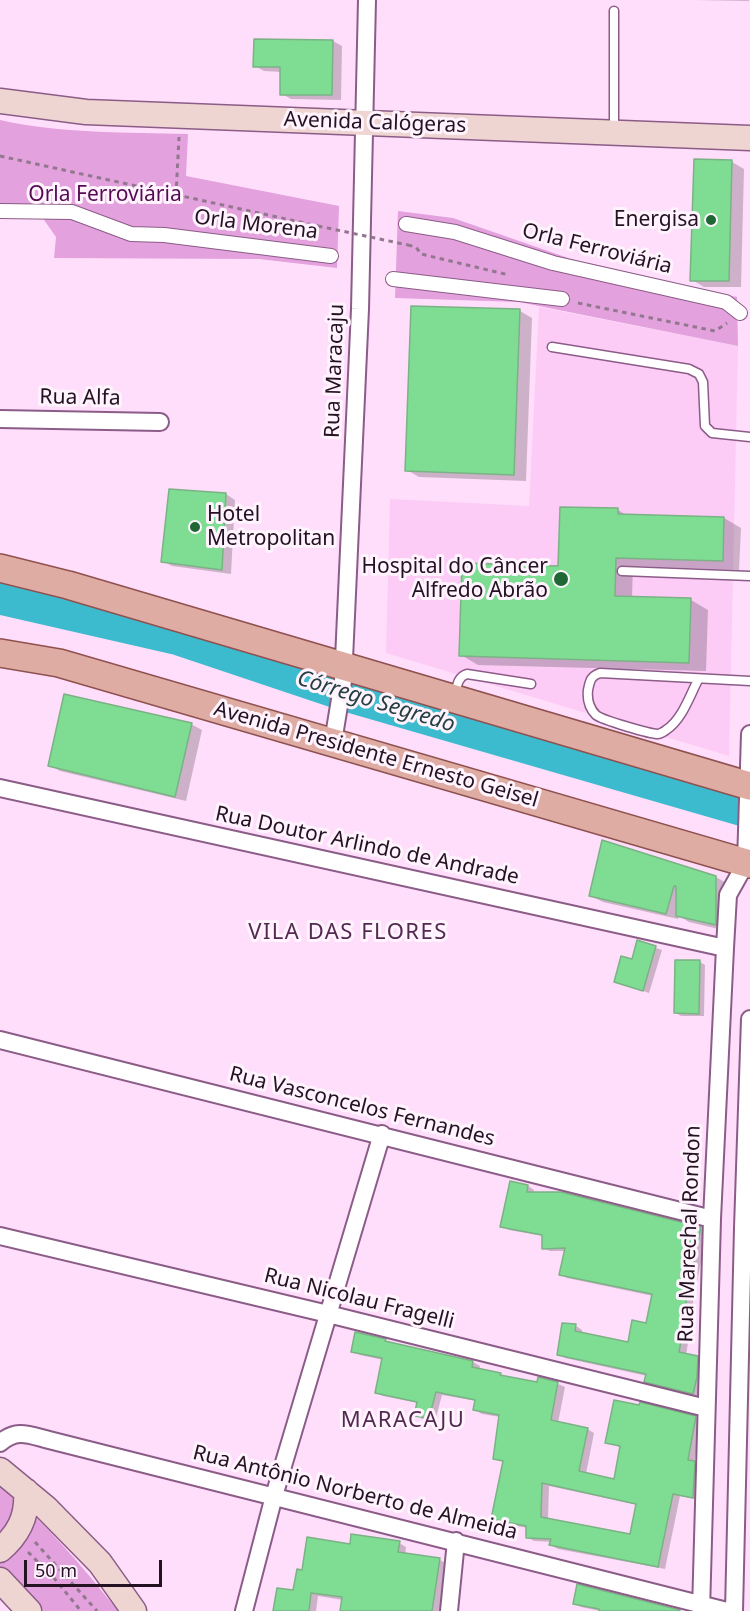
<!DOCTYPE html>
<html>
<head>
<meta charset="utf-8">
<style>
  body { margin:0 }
  #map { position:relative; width:750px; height:1611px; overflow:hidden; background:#ffdefb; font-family:"Noto Sans",sans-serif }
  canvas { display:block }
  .scale { position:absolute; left:24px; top:1560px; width:138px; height:27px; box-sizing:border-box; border:3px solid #241122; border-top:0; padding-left:8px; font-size:18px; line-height:21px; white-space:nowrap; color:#241122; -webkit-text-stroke:4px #fff3fd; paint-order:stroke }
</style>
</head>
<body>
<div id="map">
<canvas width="750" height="1611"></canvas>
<div class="scale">50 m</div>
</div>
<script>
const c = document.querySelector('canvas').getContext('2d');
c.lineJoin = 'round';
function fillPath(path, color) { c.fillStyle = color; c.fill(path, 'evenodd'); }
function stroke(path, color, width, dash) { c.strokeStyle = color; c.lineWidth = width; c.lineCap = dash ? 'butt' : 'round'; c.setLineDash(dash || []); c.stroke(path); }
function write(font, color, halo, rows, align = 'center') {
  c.font = font + ' "Noto Sans",sans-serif'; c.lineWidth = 6; c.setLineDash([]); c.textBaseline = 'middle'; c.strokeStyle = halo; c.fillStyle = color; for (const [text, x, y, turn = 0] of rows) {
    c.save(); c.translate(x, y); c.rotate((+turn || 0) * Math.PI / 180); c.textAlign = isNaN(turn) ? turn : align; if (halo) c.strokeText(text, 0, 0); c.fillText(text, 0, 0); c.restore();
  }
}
const built = new Path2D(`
  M539,307L738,346L729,756L386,653L390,499L529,506Z`);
const green = new Path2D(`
  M0,120C61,134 126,132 188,134L186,176L339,206L337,268L259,259L54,258L56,237L42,217L0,215Z
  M398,211L453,218L571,259L737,297L738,346L519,302L395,298Z
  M0,1485C45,1522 82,1566 118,1611H40L0,1568Z`);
const shadow = new Path2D(`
  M694,0H749V1Z
  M333,41L342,46L341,100L291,99L282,94V72L264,71L255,66Z
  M695,161L732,162L744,169L741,287H704L692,280Z
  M520,311L532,318L526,481L419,477L407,470Z
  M226,494L235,500L231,574L172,566L163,561Z
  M618,510L628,516L724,518L741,528L739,570L633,566L632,598L691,600L708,610L706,671L478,665L461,655L560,567Z
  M191,724L202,730L186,801L60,771L50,765Z
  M716,877L728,884L727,931L689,922L679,916L678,919L603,902L591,896Z
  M638,942L662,950L649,993L615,981L633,961Z
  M700,962L705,965L704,1016H681L675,1012Z
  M528,1186L534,1190L533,1194L561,1193L701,1229L707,1232L691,1312L693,1313L686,1355L704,1361L700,1397L652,1385L646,1381L647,1376L565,1358L559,1354L563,1324L576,1326L582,1330V1334L629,1344L647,1325L653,1296L567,1278L561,1274L566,1251H550L543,1248V1236L509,1230L502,1226Z
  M385,1341L391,1344L473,1362L480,1366L479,1370L504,1377L538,1384L539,1379L558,1384L565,1387L558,1423L587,1429L594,1433L586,1474L615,1480L621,1448L607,1442L695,1418L702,1422L694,1463L701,1467L699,1500L680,1496L665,1569L558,1549L551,1545L552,1542L534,1541L527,1537L528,1528L500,1523L493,1519L504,1462L494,1458L500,1417L482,1414L475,1410L477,1401L442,1395L435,1421L422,1419L416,1415L418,1403L383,1396L376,1393L383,1360L360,1355L353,1352ZM549,1486L638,1505L631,1536L548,1519Z
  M399,1543L406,1547L405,1555L440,1560L447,1564L440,1611H341L343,1600L318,1596L316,1611H275L295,1592L304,1572L351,1546Z
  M574,1603L678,1611H600L581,1607Z`);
const river = new Path2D(`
  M0,598L179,639L349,696L750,812`);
const building = new Path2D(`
  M254,39L333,40L332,95H280V67H253Z
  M694,159L732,160L729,281H690Z
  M411,306L520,309L514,475L405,471Z
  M169,489L226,493L222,570L161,562Z
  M560,507L618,508V514L724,517L723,561L616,558L615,596L691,598L689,663L459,656L462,563L558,566Z
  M64,694L192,723L175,797L48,766Z
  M602,840L716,876V925L676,916V886H674L666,914L589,896Z
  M637,940L656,946L643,991L614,982L621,956L632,959Z
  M675,960H700L699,1014L674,1013Z
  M510,1181L528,1185L527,1192H561L701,1227L685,1307L687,1308L679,1352L698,1356L697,1377L693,1394L644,1382L646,1374L557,1355L562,1323L576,1324L575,1331L628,1342L632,1320L646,1323L652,1294L559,1275L565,1248L542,1249V1235L500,1227Z
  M355,1332L386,1339L385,1341L473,1361L472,1367L501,1373L500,1375L537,1382L538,1377L558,1382L551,1420L588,1428L579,1471L614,1479L620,1446L605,1443L614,1400L639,1405L640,1402L696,1416L688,1460L695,1461L693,1498L673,1494L658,1567L549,1545L551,1539L526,1538V1526L491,1519L503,1461L493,1459L499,1415L473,1410L475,1400L436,1392L429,1418L414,1416L417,1402L375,1393L382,1358L351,1352ZM542,1483L636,1504L630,1534L541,1517Z
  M351,1534L400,1541L398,1552L440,1558L432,1611H340L342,1597L311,1593L309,1611H273L277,1588L293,1590L297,1569L302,1570L307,1537L350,1544Z
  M577,1584L680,1610V1611H599V1609L573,1604Z`);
const path = new Path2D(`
  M0,156L318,226
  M176,195L179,137
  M408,245L416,247L421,254L509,275
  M578,303L715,331L727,323
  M35,1542L97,1611
  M28,1552L54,1578L81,1611`);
const service = new Path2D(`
  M614,129V11
  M552,347L689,369L699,374L703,382L705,426L712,433L750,437
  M622,571L750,576
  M698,680C690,695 682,720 666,730C665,731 660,734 658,734C650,734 602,720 596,715C589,708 587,699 588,690C590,680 591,676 600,673L750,681
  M455,696C457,687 457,677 467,674L531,684`);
const pedestrian = new Path2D(`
  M0,211L72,212L131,234L164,235L331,256
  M406,224L455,232L553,263L726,302L740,313
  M393,279L562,299`);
const minor = new Path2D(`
  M0,419L160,422
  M333,742L343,681L360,309L367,0
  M0,788L725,948
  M0,1040L712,1219
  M0,1236L328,1314L706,1408
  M0,1443C17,1428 29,1435 49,1440L727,1611
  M244,1611L274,1496L382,1134
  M449,1611L456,1541
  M701,1611L712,1219L725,948L728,895L746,863L750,734
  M734,1611L743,1228L750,1019`);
const secondary = new Path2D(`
  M0,101L86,112L750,138
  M0,1470L46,1508L100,1563L134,1611
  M0,1550C19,1534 28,1516 26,1491
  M0,1580L29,1611`);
const primary = new Path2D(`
  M0,568L68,585L750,786
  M0,653L59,663L750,864`);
const pathBridge = new Path2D(`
  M318,226L408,245`);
const markers = [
  [711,220,6,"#1f6734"],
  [195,527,6,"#1f6734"],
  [561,579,8,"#1f6734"]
];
const streetNames = [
  ["Avenida Calógeras",375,123,2],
  ["Orla Morena",256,225,7],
  ["Orla Ferroviária",597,249,14],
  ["Rua Maracaju",335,371,-88],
  ["Rua Alfa",80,398,1],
  ["Avenida Presidente Ernesto Geisel",376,755,16],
  ["Rua Doutor Arlindo de Andrade",367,846,12],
  ["Rua Vasconcelos Fernandes",362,1107,14],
  ["Rua Marechal Rondon",690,1234,-88],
  ["Rua Nicolau Fragelli",359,1299,14],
  ["Rua Antônio Norberto de Almeida",355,1493,14]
];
const parkNames = [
  ["Orla Ferroviária",105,195]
];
const poiNames = [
  ["Energisa",699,220],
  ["Hotel",207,515,"left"],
  ["Metropolitan",207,539,"left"],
  ["Hospital do Câncer",548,567],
  ["Alfredo Abrão",548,591]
];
const waterNames = [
  ["Córrego Segredo",376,702,17]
];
const neighbourhoodNames = [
  ["VILA DAS FLORES",348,933],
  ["MARACAJU",403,1421]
];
fillPath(built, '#fcccf7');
fillPath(green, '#e3a1dd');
fillPath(shadow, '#0003');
stroke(river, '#3dbbce', 33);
fillPath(building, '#7fdd93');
stroke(building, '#7bb285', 1.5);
stroke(service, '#8b5c87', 11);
stroke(pedestrian, '#8b5c87', 16);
stroke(minor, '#8b5c87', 20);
stroke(secondary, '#8b5c87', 27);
stroke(primary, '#8f514f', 30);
stroke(path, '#92788f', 3, [4.5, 4.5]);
stroke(service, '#fff', 8);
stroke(pedestrian, '#fff', 14);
stroke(minor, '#fff', 16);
stroke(secondary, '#efd5d1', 24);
stroke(primary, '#dfaca4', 27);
stroke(pathBridge, '#92788f', 3, [4.5, 4.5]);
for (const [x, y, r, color] of markers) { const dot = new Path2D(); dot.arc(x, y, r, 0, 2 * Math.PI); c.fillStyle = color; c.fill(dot); stroke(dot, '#fff3fd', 2); }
write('21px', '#241122', '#fff3fd', streetNames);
write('21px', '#550b53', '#fff3fd', parkNames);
write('21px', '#241122', '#fff3fd', poiNames, 'right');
write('italic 22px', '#254044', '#fff3fd', waterNames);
c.letterSpacing = '1.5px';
write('22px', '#532851', '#fff3fd', neighbourhoodNames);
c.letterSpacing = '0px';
</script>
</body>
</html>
